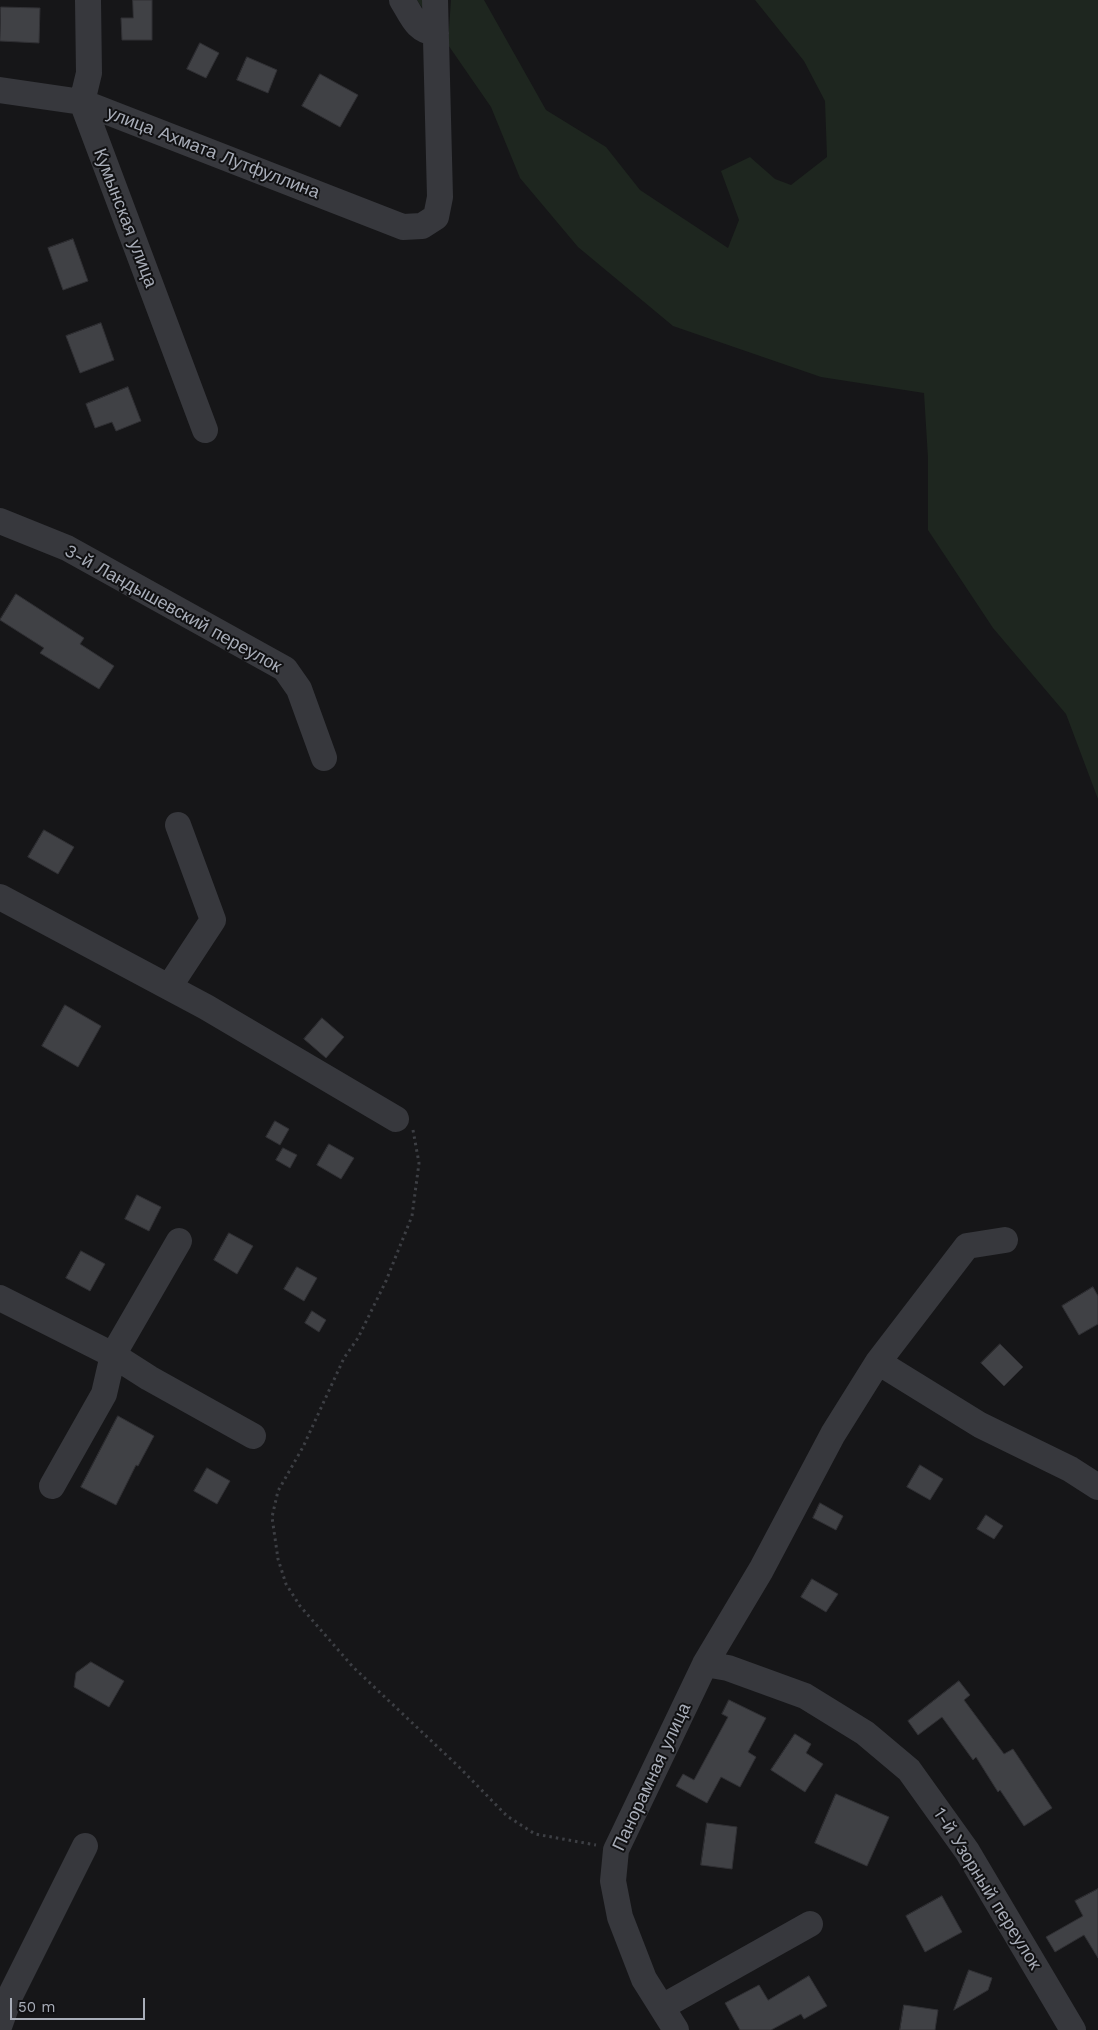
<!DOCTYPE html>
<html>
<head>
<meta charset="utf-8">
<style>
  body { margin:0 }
  #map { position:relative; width:1098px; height:2030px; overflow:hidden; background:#161618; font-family:"Work Sans",sans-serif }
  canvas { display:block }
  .scale { position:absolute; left:10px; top:1998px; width:135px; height:22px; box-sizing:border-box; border:2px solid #a8adb8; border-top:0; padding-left:6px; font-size:15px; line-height:18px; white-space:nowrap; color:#a8adb8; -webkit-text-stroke:4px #111113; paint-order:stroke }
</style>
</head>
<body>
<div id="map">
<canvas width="1098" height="2030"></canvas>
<div class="scale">50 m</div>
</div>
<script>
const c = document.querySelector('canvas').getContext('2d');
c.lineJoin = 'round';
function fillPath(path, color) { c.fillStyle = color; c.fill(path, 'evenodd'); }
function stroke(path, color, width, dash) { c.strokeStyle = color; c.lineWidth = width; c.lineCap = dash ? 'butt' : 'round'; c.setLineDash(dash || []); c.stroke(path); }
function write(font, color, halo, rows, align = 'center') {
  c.font = font + ' "Work Sans",sans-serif'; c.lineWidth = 4; c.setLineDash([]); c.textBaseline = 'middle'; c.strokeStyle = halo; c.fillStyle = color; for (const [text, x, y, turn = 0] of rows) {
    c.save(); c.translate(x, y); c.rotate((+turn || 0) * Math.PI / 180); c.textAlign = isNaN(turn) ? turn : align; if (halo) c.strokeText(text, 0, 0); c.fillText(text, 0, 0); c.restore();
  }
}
const green = new Path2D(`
  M417,0H426L448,43L451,0H484L546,110L606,147L640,190L728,248L739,220L721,171L750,157L775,179L791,185L827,157L825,101L804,61L755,0H1098V799L1066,714L993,628L928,530V458L924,393L821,377L673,326L578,247L520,178L491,107Z`);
const building = new Path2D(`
  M133,0H152V40H122L121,18H133Z
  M1,7L40,8L39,43L0,41Z
  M200,43L219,53L206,78L187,69Z
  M247,57L277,70L268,93L237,80Z
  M320,74L358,95L340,127L302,106Z
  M73,239L88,281L63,290L48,248Z
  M101,323L114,360L80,373L66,336Z
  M128,387L141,421L116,431L112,422L95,428L86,404Z
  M16,594L84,638L80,644L114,666L99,689L40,653L44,648L0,620Z
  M44,830L74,847L58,874L28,857Z
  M65,1005L101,1026L78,1067L42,1046Z
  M322,1018L344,1037L326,1058L304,1039Z
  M275,1121L289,1129L280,1145L266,1137Z
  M329,1144L354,1158L341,1179L317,1165Z
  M283,1148L297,1155L290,1168L276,1160Z
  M137,1195L161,1207L149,1231L125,1219Z
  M229,1233L253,1246L237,1274L214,1260Z
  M81,1251L105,1264L90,1291L66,1278Z
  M297,1267L317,1278L304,1301L284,1289Z
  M1093,1287L1098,1296V1324L1079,1335L1062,1306Z
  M312,1311L326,1320L319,1332L305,1323Z
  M1000,1344L1023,1367L1004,1386L981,1363Z
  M118,1416L154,1436L138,1466L136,1465L116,1505L81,1487Z
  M920,1465L943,1479L930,1500L907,1487Z
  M207,1468L230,1481L217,1504L194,1491Z
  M820,1503L843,1516L836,1530L813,1518Z
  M986,1515L1003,1526L994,1539L977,1529Z
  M812,1579L838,1594L826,1612L801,1597Z
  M91,1662L124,1681L109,1707L74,1687L76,1673Z
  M959,1681L970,1695L964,1700L1004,1754L1013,1749L1052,1808L1024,1826L1000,1790L998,1792L976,1757L973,1760L942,1717L918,1735L908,1721Z
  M729,1700L766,1718L748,1752L756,1757L740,1787L721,1777L707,1803L676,1786L683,1774L694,1780L728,1717L722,1714Z
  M795,1734L811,1744L806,1753L823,1764L805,1792L771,1770Z
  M836,1794L889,1817L867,1866L815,1843Z
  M707,1823L737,1827L732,1869L701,1865Z
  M1098,1889V1958L1084,1935L1055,1952L1046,1937L1083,1916L1075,1901Z
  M942,1896L962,1932L925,1952L906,1916Z
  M969,1970L992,1978L988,1990L954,2010Z
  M809,1976L827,2006L804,2019L801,2014L771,2030H740L725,2003L759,1985L768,2000Z
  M904,2005L938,2010L935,2030H900Z`);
const path = new Path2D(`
  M413,1130L419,1163L412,1216L386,1281L358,1338L344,1358L303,1447L278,1491L272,1517L278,1559L286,1584L300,1606L353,1667L459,1767L507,1816L535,1834L596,1845`);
const minor = new Path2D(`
  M88,0L89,73L82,102L205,430
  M402,0C412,16 416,31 436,33
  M0,90L82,102L403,227L422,226L436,217L440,197L435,0
  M0,521L67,548L285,669L299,689L324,758
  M0,897L206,1007L396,1119
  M169,987L213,920L178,825
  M0,1298L113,1355L149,1378L253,1436
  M878,1362L980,1425L1070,1469L1098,1487
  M52,1486L104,1394L113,1355L179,1241
  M705,1664L728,1668L805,1696L865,1733L909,1770L967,1851L1073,2030
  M662,2007L810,1924
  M0,2024L10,1996L85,1846
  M676,2030L644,1979L620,1917L613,1881L616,1850L705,1664L761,1570L833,1434L878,1362L967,1246L1005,1240`);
const streetNames = [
  ["улица Ахмата Лутфуллина",213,153,21],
  ["Кумынская улица",125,218,69],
  ["3-й Ландышевский переулок",173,609,29],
  ["Панорамная улица",652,1777,-65],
  ["1-й Узорный переулок",987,1889,58]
];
fillPath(green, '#1e261f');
fillPath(building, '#404145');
stroke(building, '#303034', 1);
stroke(path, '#3d3f44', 3, [2.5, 4]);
stroke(minor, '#37383d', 26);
write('18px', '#a8adb8', '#111113', streetNames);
</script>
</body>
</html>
